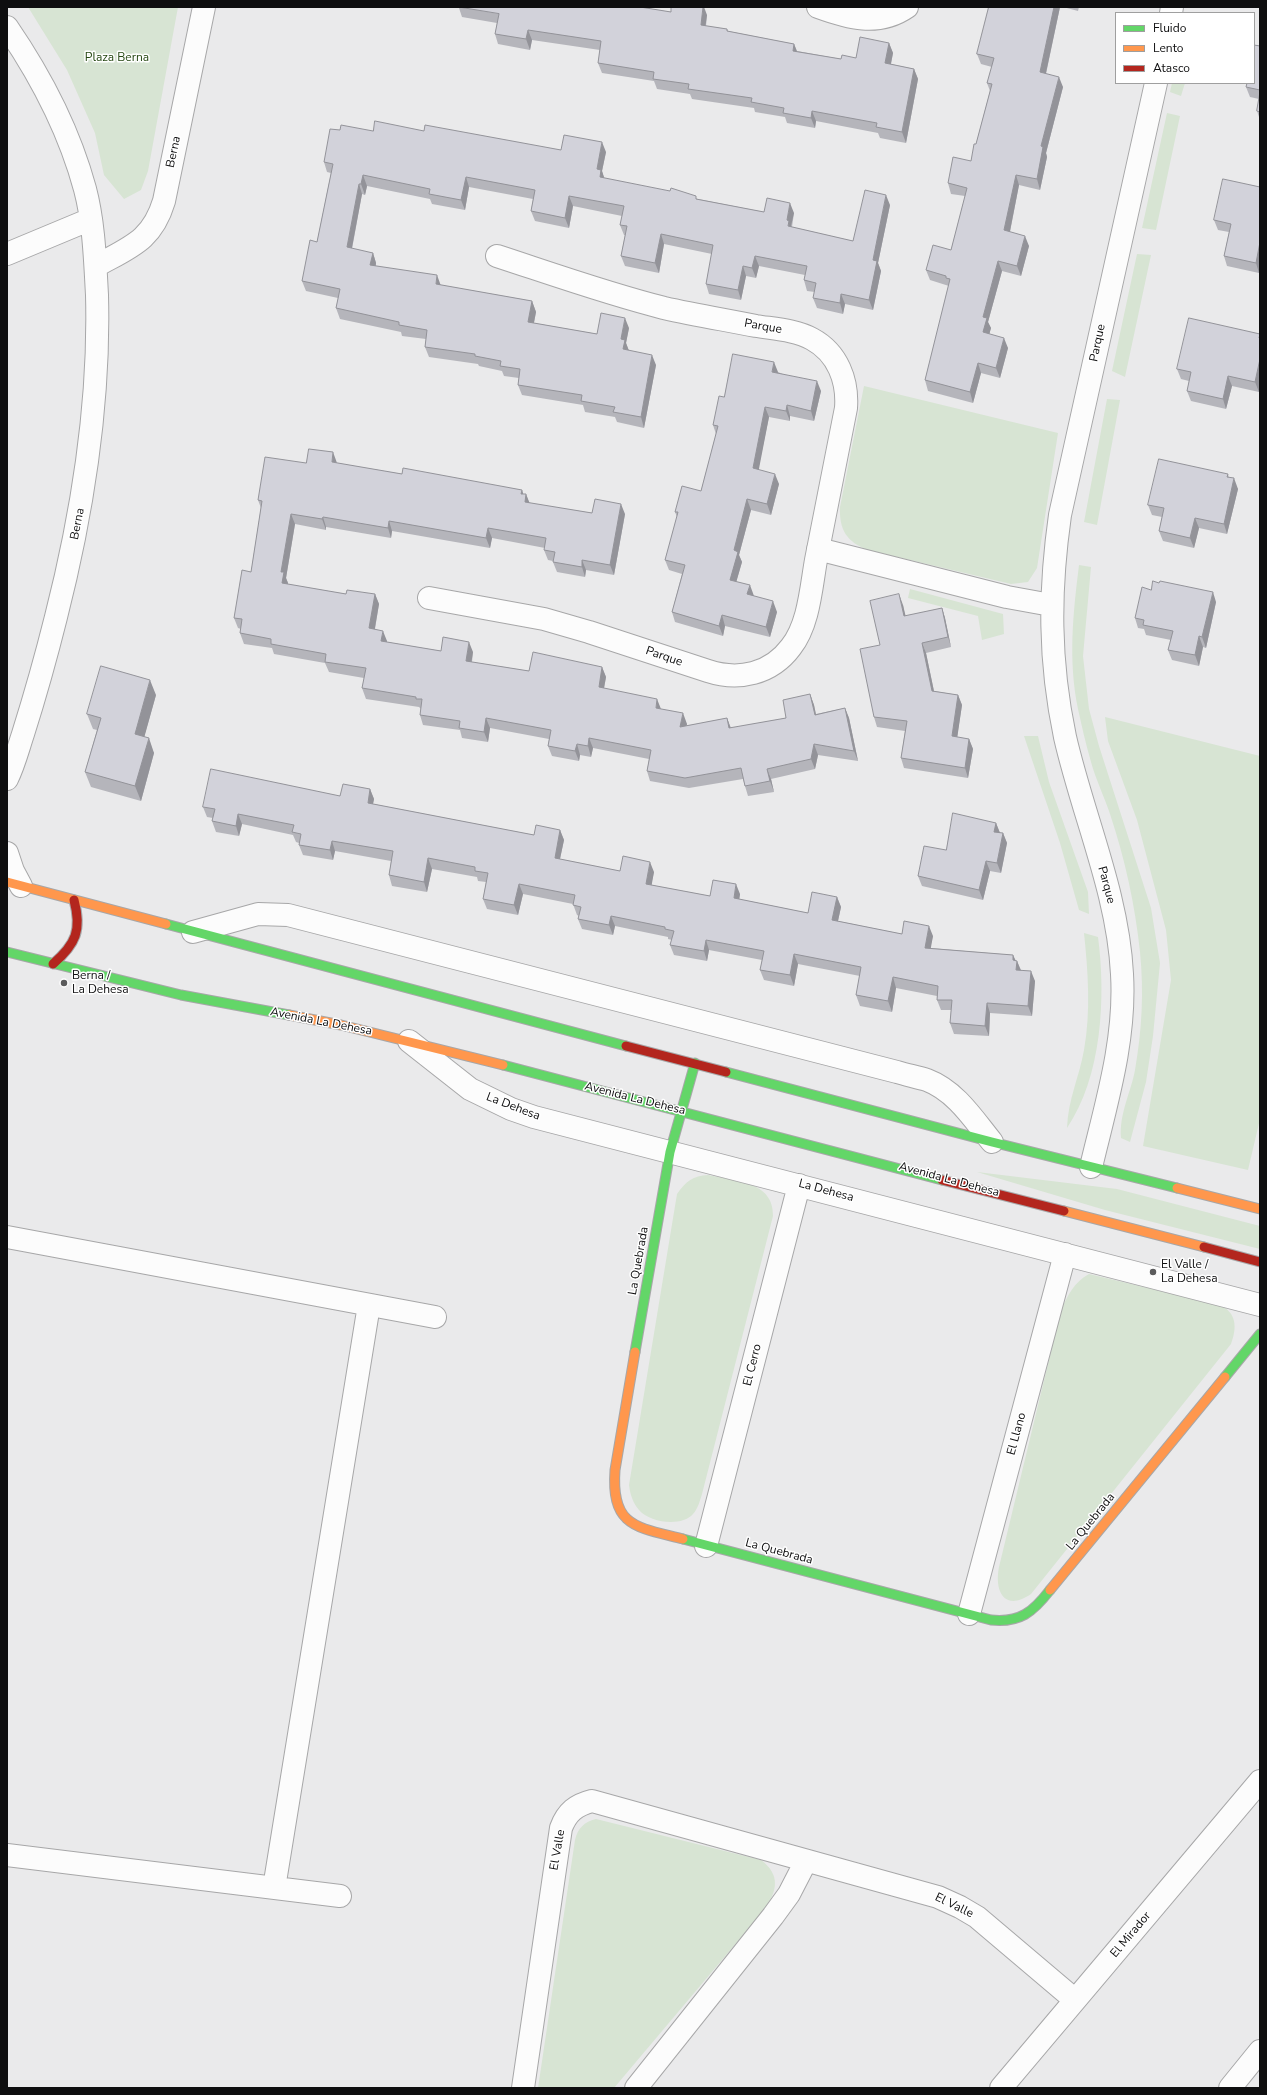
<!DOCTYPE html>
<html>
<head>
<meta charset="utf-8">
<style>
  body { margin:0 }
  #map { position:relative; width:1267px; height:2095px; overflow:hidden; background:#eaeaeb; font-family:"Nunito Sans",sans-serif }
  canvas { display:block }
  .frame { position:absolute; inset:0; border:8px solid #0e0e0f; pointer-events:none }
  .legend { position:absolute; left:1115px; top:12px; width:140px; height:72px; box-sizing:border-box; background:#fff; border:1px solid #9f9f9f; margin:0; padding:5px 7px; list-style:none; font-size:12px; color:#0e0e0f }
  .legend li { display:flex; align-items:center; gap:8px; height:20px }
  .legend b { width:20px; border:1px solid #9f9f9f }
</style>
</head>
<body>
<div id="map">
<canvas width="1267" height="2095"></canvas>
<div class="frame"></div>
<ul class="legend">
<li><b style="height:5px;background:#63d668"></b>Fluido</li>
<li><b style="height:5px;background:#ff974d"></b>Lento</li>
<li><b style="height:5px;background:#b3261e"></b>Atasco</li>
</ul>
</div>
<script>
const c = document.querySelector('canvas').getContext('2d');
c.lineJoin = 'round';
function fillPath(path, color) { c.fillStyle = color; c.fill(path, 'evenodd'); }
function stroke(path, color, width, dash) { c.strokeStyle = color; c.lineWidth = width; c.lineCap = dash ? 'butt' : 'round'; c.setLineDash(dash || []); c.stroke(path); }
function write(font, color, halo, rows, align = 'center') {
  c.font = font + ' "Nunito Sans",sans-serif'; c.lineWidth = 3; c.setLineDash([]); c.textBaseline = 'middle'; c.strokeStyle = halo; c.fillStyle = color; for (const [text, x, y, turn = 0] of rows) {
    c.save(); c.translate(x, y); c.rotate((+turn || 0) * Math.PI / 180); c.textAlign = isNaN(turn) ? turn : align; if (halo) c.strokeText(text, 0, 0); c.fillText(text, 0, 0); c.restore();
  }
}
const green = new Path2D(`
  M28,7H178L148,171L141,190L124,199L104,175L95,133L67,70Z
  M1172,83H1185L1181,96L1170,92Z
  M1167,113L1180,116L1156,230L1142,228Z
  M1137,254L1151,255L1125,377L1112,371Z
  M864,386L1058,433L1037,568L1028,582L1011,584L868,550C847,542 839,530 840,507Z
  M1107,399L1120,400L1097,525L1084,522Z
  M1079,565L1091,567L1083,656L1089,709L1099,746L1151,908L1160,963L1153,1036L1146,1082L1130,1142L1121,1138C1119,1114 1131,1092 1135,1070C1142,1030 1144,992 1140,952C1135,905 1125,859 1110,814C1104,796 1096,780 1091,762C1086,745 1082,727 1078,709C1068,660 1073,614 1079,565Z
  M910,589L1003,614L1004,634L982,640L978,616L908,598Z
  M1105,717L1260,756V1119L1248,1170L1143,1146L1171,980L1166,930L1137,820L1108,741Z
  M1024,736H1038L1049,782L1088,892L1089,914L1079,910L1060,843Z
  M1084,933L1098,937C1106,997 1102,1077 1067,1128C1068,1099 1079,1078 1084,1050C1091,1012 1088,971 1084,933Z
  M977,1172L1117,1189L1260,1226V1249L1105,1210Z
  M708,1175C735,1181 774,1181 773,1216L702,1494C700,1500 698,1509 693,1514C682,1527 650,1523 639,1510C633,1503 630,1494 629,1485L677,1194C686,1181 693,1176 708,1175Z
  M1089,1274L1220,1305C1237,1313 1237,1328 1231,1344L1031,1594C1005,1612 994,1592 999,1567L1061,1310C1068,1295 1074,1282 1089,1274Z
  M596,1819L761,1860C781,1875 777,1891 765,1909L614,2088H538L575,1840C578,1828 584,1822 596,1819Z`);
const street = new Path2D(`
  M818,7C848,18 878,27 907,7
  M1171,13L1172,7
  M7,27C42,78 69,130 85,189C94,223 95,260 97,295C100,404 83,511 56,617C46,657 35,696 23,734C18,749 14,765 7,779
  M7,254L91,219
  M96,266C130,247 152,241 164,201L204,7
  M818,549L1007,597L1051,605
  M429,598L544,619L589,632L708,671C739,681 771,674 791,647C809,624 811,588 816,560C826,509 836,459 846,408C848,381 838,353 812,339C796,330 775,329 756,326C726,320 695,315 664,308C608,294 552,274 497,256
  M7,853L13,871L21,886
  M193,932L258,914L288,915L897,1072C907,1075 917,1077 927,1080C956,1091 974,1120 992,1142
  M409,1041L470,1089L511,1109L534,1117L1260,1305
  M1091,1167C1106,1104 1126,1040 1122,974C1118,893 1083,816 1065,737C1049,661 1049,592 1060,515L1156,83
  M7,1237L435,1317
  M706,1546L799,1185
  M969,1614L1065,1254
  M7,1855L340,1896
  M274,1888L369,1305
  M523,2088L561,1828C567,1812 576,1805 592,1801L938,1897L960,1907L977,1917L1075,2000
  M636,2088L773,1916L789,1894L806,1861
  M1001,2088L1260,1781
  M1230,2088L1260,2051`);
const fast = new Path2D(`
  M166,924L626,1046
  M7,952L181,995L289,1015
  M503,1065L942,1180
  M726,1072L992,1142L1177,1188
  M635,1352L670,1152L695,1063
  M1225,1377L1260,1334
  M683,1539L991,1620C1020,1623 1033,1612 1050,1590`);
const slow = new Path2D(`
  M7,882L166,924
  M289,1015L341,1025L503,1065
  M1177,1188L1260,1209
  M1064,1211L1204,1247
  M635,1352L615,1470C611,1527 636,1527 683,1539
  M1050,1590L1225,1377`);
const jam = new Path2D(`
  M53,964C76,944 82,930 74,900
  M626,1046L726,1072
  M942,1180L1064,1211
  M1204,1247L1260,1262`);
const wall = new Path2D(`
  M454,7H640L671,12L707,15L706,26L727,29L728,31L794,44L797,51L841,59L856,58L889,43L893,53L891,64L914,69L918,79L906,143L880,138L878,133L816,121L815,128L787,123L785,117L755,112L754,108L692,99L690,94L657,89L654,81L602,73L598,63L600,50L532,40L530,50L498,44L495,34L497,23L462,17L459,8Z
  M989,7H1060L1046,74L1063,87L1046,153L1047,157L1040,190L1019,185L1010,232L1029,246L1021,276L1002,271L988,322L991,328L989,334L1008,348L1000,378L981,373L973,403L928,391L925,380L949,286L930,280L926,270L951,250L965,196L951,194L948,183L971,161L976,144L990,91L987,83L992,67L981,64L977,54Z
  M1063,7H1079L1078,11Z
  M1260,46V120L1257,111L1259,99L1250,97L1246,87Z
  M340,130L373,131H424L561,150L606,152L602,171L604,178L698,199L764,212L794,213L792,227L853,241L890,205L878,263L881,271L873,310L845,304L843,314L817,308L813,298L815,292L807,291L804,280L805,275L759,266L756,278L746,276L741,300L709,294L706,284L712,254L664,244L659,273L625,266L621,256L625,235H624L620,225L622,216L573,206L569,228L535,221L531,211L533,199L469,187L465,210L432,204L430,199L367,186L365,195L362,194L352,249L373,253L376,263V266L441,285L532,301L536,312L534,323L597,334L629,328L626,343L629,351L656,365L644,428L617,422L615,417L585,412L583,405L522,395L518,385L519,378L504,376L502,371L479,366L478,364L429,357L425,347L426,339L402,336L401,332L340,319L336,308L338,298L306,291L302,281L317,242L331,173L327,172L324,162Z
  M1260,187L1259,273L1227,266L1224,256L1229,232L1218,230L1214,220Z
  M1260,334V386L1259,392L1232,386L1226,409L1191,401L1187,391L1189,381L1181,379L1177,369Z
  M778,372L821,391L814,421L790,416V421L769,417L758,470L779,484L771,515L751,510L739,555L742,562L736,582L754,596L777,612L770,637L725,626L723,636L675,622L672,612L682,574L669,570L665,560L677,517L675,512L701,491L716,434L713,425L724,397Z
  M306,463H337L402,474L522,490L523,494H526L529,503L592,513L625,514L614,575L586,570L585,577L557,572L553,562V561L548,560L544,550L545,548L492,538L490,548L392,531L391,538L326,527V530L295,524L286,578L288,583L287,584L346,594H375L379,604L375,629L387,641V642L441,651L473,652L472,662L529,671L602,667L606,677L604,689L661,709L687,724L686,726L727,718L731,728L786,718L810,694L814,705L816,714L845,708L849,718L858,761L818,755L815,769L771,779L774,792L748,796L745,786L743,779L689,788L650,781L647,771L649,759L593,748L591,757L580,755L579,761L552,756L548,746L549,739L490,728L488,742L462,738L460,730L423,725L420,715L421,709L419,707L366,699L362,688L364,678L329,672L325,663L274,654L272,648L244,644L240,633L241,629L238,628L234,618L251,572L261,508L258,500Z
  M1228,474L1229,478L1238,489L1227,534L1199,528L1194,548L1163,541L1159,531L1162,517L1152,515L1148,505Z
  M1151,590L1216,602L1206,648L1203,647L1199,666L1172,660L1168,650L1171,640L1146,635L1144,629L1138,628L1135,618Z
  M903,605L905,616L942,608L945,618L951,647L926,653L934,691L958,695L962,705L957,737L969,739L973,749L968,778L904,768L901,758L905,731L877,727L874,717L880,645Z
  M156,695L144,737L154,753L141,801L91,787L85,772L97,730L93,729L87,714Z
  M370,789L374,799L373,804L534,835L560,830L564,840L560,859L620,871L654,872L651,885L710,896L740,894L739,899L808,913L837,897L841,907L838,921L902,934L933,936L930,948L1013,955L1016,961H1017L1021,970L1035,981L1032,1016L990,1013L989,1036L954,1034L950,1023L951,1010H941L937,1000V996L896,988L892,1012L860,1006L856,995L860,976L798,964L794,986L764,980L760,970L762,960L709,950L707,961L674,955L670,945L672,940L668,939V937L615,926L613,935L582,929L578,919L579,916L577,915L573,904L523,894L518,915L487,909L483,899L486,882L478,881L477,877L432,869L427,892L392,886L389,875L391,861L335,851L333,860L303,855L299,845V843L296,842L293,835L242,824L239,836L216,832L212,821L213,818L207,817L203,807L340,796Z
  M996,823L1000,833H1003L1007,843L1001,873L990,871L983,900L922,886L918,876L946,850Z`);
const shadedWall = new Path2D(`
  M703,7H704L707,15L704,36L701,25Z
  M1054,7H1060L1044,82L1040,72Z
  M528,30L532,40L530,50L526,39Z
  M889,43L893,53L889,73L885,63Z
  M794,44L798,54L793,51Z
  M914,69L918,79L906,143L902,132Z
  M1059,77L1063,87L1046,153L1047,157L1040,190L1037,179L1041,146Z
  M812,111L816,121L815,128L811,118Z
  M602,142L606,152L602,171L605,180L604,187L597,169Z
  M363,175L367,186L365,195L361,184Z
  M1016,175L1019,185L1008,241L1004,230Z
  M466,177L469,187L465,210L461,200Z
  M359,184L362,194L350,258L347,247Z
  M886,195L890,205L878,263L881,271L873,310L869,300L873,260Z
  M569,196L573,206L569,228L565,218Z
  M790,203L794,213L791,226L793,231L792,237L787,220Z
  M661,234L664,244L659,273L655,263Z
  M1025,236L1029,246L1021,276L1017,266Z
  M1260,242V270L1259,273L1256,263Z
  M373,253L376,263L374,275L370,265Z
  M755,256L759,266L756,278L752,268Z
  M998,261L1002,271L988,322L991,328L987,343L983,332V317Z
  M743,266L746,276L741,300L738,290Z
  M437,275L441,286L436,284Z
  M841,294L845,304L843,314L840,303Z
  M532,301L536,312L532,332L528,322Z
  M625,318L629,328L626,343L629,351L623,349L621,339Z
  M1004,338L1008,348L1000,378L996,368Z
  M652,355L656,365L644,428L641,417Z
  M1260,359V386L1259,392L1255,382Z
  M774,362L778,372L776,382L772,372Z
  M978,363L981,373L973,403L970,392Z
  M1228,376L1232,386L1226,409L1223,399Z
  M817,381L821,391L814,421L811,411Z
  M787,405L790,416V421L786,411Z
  M765,407L769,417L757,479L753,468Z
  M333,452L337,463L332,462Z
  M775,474L779,484L771,515L767,504Z
  M1234,478L1238,489L1227,534L1224,524Z
  M522,490L525,499L526,494L530,504L528,513L521,494Z
  M747,499L751,510L739,555L742,562L734,590L730,580L734,550Z
  M621,504L625,514L614,575L610,565Z
  M291,514L295,524L286,578L288,583L286,594L282,583L281,572Z
  M323,517L326,527V530L322,519Z
  M1195,518L1199,528L1194,548L1190,538Z
  M389,521L392,531L391,538L388,528Z
  M488,528L492,538L490,548L486,538Z
  M582,560L586,570L585,577L582,567Z
  M750,585L754,596L751,605L747,594Z
  M1213,592L1216,602L1206,648L1202,637Z
  M375,594L379,604L373,639L369,628Z
  M899,594L903,605L908,626L904,616Z
  M773,601L777,612L770,637L766,627Z
  M942,608L945,618L951,647L948,637Z
  M722,615L725,626L723,636L719,626Z
  M383,631L387,641L385,651L381,641Z
  M1199,636L1203,647L1199,666L1195,655Z
  M469,642L473,652L470,671L466,661Z
  M922,643L926,653L936,701L932,691Z
  M602,667L606,677L602,698L599,687Z
  M150,680L156,695L141,749L135,734Z
  M810,694L814,705L818,725L815,715Z
  M958,695L962,705L956,746L952,736Z
  M657,699L661,709L656,708Z
  M845,708L849,718L858,761L854,751Z
  M683,713L687,724L684,737L680,727Z
  M486,718L490,728L488,742L484,732Z
  M727,718L731,729L729,728Z
  M149,738L154,753L141,801L135,786Z
  M589,738L593,748L591,757L588,746Z
  M969,739L973,749L968,778L965,768Z
  M577,744L580,755L579,761L575,751Z
  M814,744L818,755L815,769L811,759Z
  M767,769L771,779L774,792L770,781Z
  M370,789L374,799L371,813L368,803Z
  M238,814L242,824L239,836L236,826Z
  M996,823L1000,833L994,832Z
  M560,830L564,840L558,868L555,858Z
  M1003,833L1007,843L1001,873L997,863Z
  M332,841L335,851L333,860L330,850Z
  M428,858L432,869L427,892L424,882Z
  M986,861L990,871L983,900L979,890Z
  M650,862L654,872L650,894L646,884Z
  M519,884L523,894L518,915L514,905Z
  M736,884L740,894L738,908L734,898Z
  M837,897L841,907L836,930L832,920Z
  M611,916L615,926L613,935L609,925Z
  M929,926L933,936L929,958L925,948Z
  M706,940L709,950L707,961L704,951Z
  M794,954L798,964L794,986L790,975Z
  M1013,955L1017,964V961L1021,971L1020,980L1013,960Z
  M1031,971L1035,981L1032,1016L1028,1006Z
  M893,977L896,988L892,1012L888,1001Z
  M987,1003L990,1013L989,1036L985,1026Z`);
const building = new Path2D(`
  M459,7H640L671,12V7H703L701,25L727,29V31L794,44L793,51L841,59L842,55L856,58L860,37L889,43L885,63L914,69L902,132L876,127L877,123L812,111L811,118L783,113L784,108L751,102L752,98L688,89L689,84L653,79L654,72L598,63L601,41L528,30L526,39L495,34L499,14Z
  M989,7H1054L1040,72L1059,77L1041,146L1043,147L1037,179L1016,175L1004,230L1025,236L1017,266L998,261L983,317L987,318L983,332L1004,338L996,368L978,363L970,392L925,380L950,279L946,278V276L926,270L933,245L951,250L967,188L948,183L953,157L971,161L974,144H976L992,84L987,83L994,58L977,54Z
  M1254,45L1260,46V90L1246,87L1247,83H1254Z
  M1260,92V112L1257,111Z
  M375,121L424,131L425,125L561,150L564,135L602,142L597,169L601,170L600,177L670,191L671,188L696,196V199L764,212L767,198L790,203L787,220L789,221L788,226L853,241L865,190L886,195L873,260L877,261L869,300L841,294L840,303L813,298L816,283L804,280L807,266L755,256L752,268L743,266L738,290L706,284L713,245L661,234L655,263L621,256L627,226L620,225L624,206L569,196L565,218L531,211L535,190L466,177L461,200L429,194L430,189L363,175L361,184H359L347,247L373,253L370,265L437,275L436,284L532,301L528,322L597,334L601,313L625,318L621,339L625,340L623,349L652,355L641,417L613,412L615,407L581,401L582,395L518,385L520,369L500,366L501,361L475,356V354L425,347L427,330L399,325V322L336,308L340,289L302,281L310,240L317,242L333,164L324,162L330,129L340,130L341,125L373,131Z
  M1223,179L1260,187V242L1256,263L1224,256L1231,224L1214,220Z
  M1189,318L1260,334L1259,338H1260V359L1255,382L1228,376L1223,399L1187,391L1191,372L1177,369Z
  M733,354L774,362L772,372L817,381L811,411L787,405L786,411L765,407L753,468L775,474L767,504L747,499L734,550L738,552L730,580L750,585L747,594L773,601L766,627L722,615L719,626L672,612L685,565L665,560L678,512H675L682,486L701,491L718,426L713,425L719,396L724,397Z
  M309,449L333,452L332,462L402,474L403,468L522,490L521,494H526L525,502L592,513L595,499L621,504L610,565L582,560V567L553,562L555,552L544,550L546,538L488,528L486,538L389,521L388,528L323,517L322,519L291,514L281,572H284L282,583L346,594L347,590L375,594L369,628L383,631L381,641L441,651L443,637L469,642L466,661L529,671L533,652L602,667L599,687L657,699L656,708L683,713L680,727L727,718L729,728L786,718L783,700L810,694L815,715L845,708L854,751L814,744L811,759L767,769L770,781L745,786L741,768L685,778L647,771L651,750L589,738L588,746L577,744L575,751L548,746L551,730L486,718L484,732L459,728L460,721L420,715L422,699H416V697L362,688L366,668L325,662L326,654L271,644V639L240,633L242,619L234,618L242,570L251,572L262,501L258,500L265,457L306,463Z
  M1159,459L1228,474L1227,477L1234,478L1224,524L1195,518L1190,538L1159,531L1164,508L1148,505Z
  M1153,581L1159,583L1160,581L1213,592L1202,637L1199,636L1195,655L1168,650L1173,631L1143,625L1144,620L1135,618L1142,587L1151,590Z
  M899,594L904,616L942,608L948,637L922,643L932,691L958,695L952,736L969,739L965,768L901,758L907,721L874,717L860,649L880,645L870,601Z
  M101,666L150,680L135,734L149,738L135,786L85,772L101,718L87,714Z
  M211,769L340,796L343,784L370,789L368,803L534,835L536,825L560,830L555,858L620,871L623,856L650,862L646,884L710,896L713,880L736,884L734,898L808,913L812,892L837,897L832,920L902,934L904,921L929,926L925,948L1013,955V960L1017,961L1016,970L1031,971L1028,1006L987,1003L985,1026L950,1023L952,1000H937L938,986L893,977L888,1001L856,995L861,967L794,954L790,975L760,970L764,951L706,940L704,951L670,945L674,931L665,929V927L611,916L609,925L578,919L581,907L573,905L575,895L519,884L514,905L483,899L488,873L475,871V867L428,858L424,882L389,875L393,851L332,841L330,850L299,845L301,834L292,832L294,825L238,814L236,826L212,821L215,809L203,807Z
  M953,813L996,823L994,832L1003,833L997,863L986,861L979,890L918,876L924,846L946,850Z`);
const markers = [
  [64,983,4,"#5b5b5c"],
  [1153,1272,4,"#5b5b5c"]
];
const parkNames = [
  ["Plaza Berna",117,58]
];
const streetNames = [
  ["Berna",174,152,-78],
  ["Parque",763,327,10],
  ["Parque",1098,343,-78],
  ["Berna",78,524,-79],
  ["Parque",664,657,19],
  ["Parque",1106,885,75],
  ["Avenida La Dehesa",321,1022,11],
  ["Avenida La Dehesa",635,1099,14],
  ["La Dehesa",513,1107,21],
  ["Avenida La Dehesa",949,1180,15],
  ["La Dehesa",826,1191,15],
  ["La Quebrada",639,1261,-80],
  ["El Cerro",753,1365,-76],
  ["El Llano",1017,1434,-75],
  ["La Quebrada",1091,1522,-51],
  ["La Quebrada",779,1552,15],
  ["El Valle",558,1850,-80],
  ["El Valle",954,1906,26],
  ["El Mirador",1131,1935,-50]
];
const poiNames = [
  ["Berna /",72,976],
  ["La Dehesa",72,990],
  ["El Valle /",1161,1265],
  ["La Dehesa",1161,1279]
];
fillPath(green, '#d7e4d3');
stroke(street, '#a7a7a8', 24);
stroke(fast, '#a7a7a8', 11);
stroke(slow, '#a7a7a8', 11);
stroke(jam, '#a7a7a8', 11);
stroke(street, '#fcfcfc', 22);
stroke(fast, '#63d668', 9);
stroke(slow, '#ff974d', 9);
stroke(jam, '#b3261e', 9);
fillPath(wall, '#b5b5bb');
fillPath(shadedWall, '#939399');
fillPath(building, '#d2d2da');
stroke(building, '#939399', 1);
for (const [x, y, r, color] of markers) { const dot = new Path2D(); dot.arc(x, y, r, 0, 2 * Math.PI); c.fillStyle = color; c.fill(dot); stroke(dot, '#fff', 1.5); }
write('12px', '#244611', '#fff', parkNames);
write('12px', '#0e0e0f', '#fff', streetNames);
write('12px', '#0e0e0f', '#fff', poiNames, 'left');
</script>
</body>
</html>
